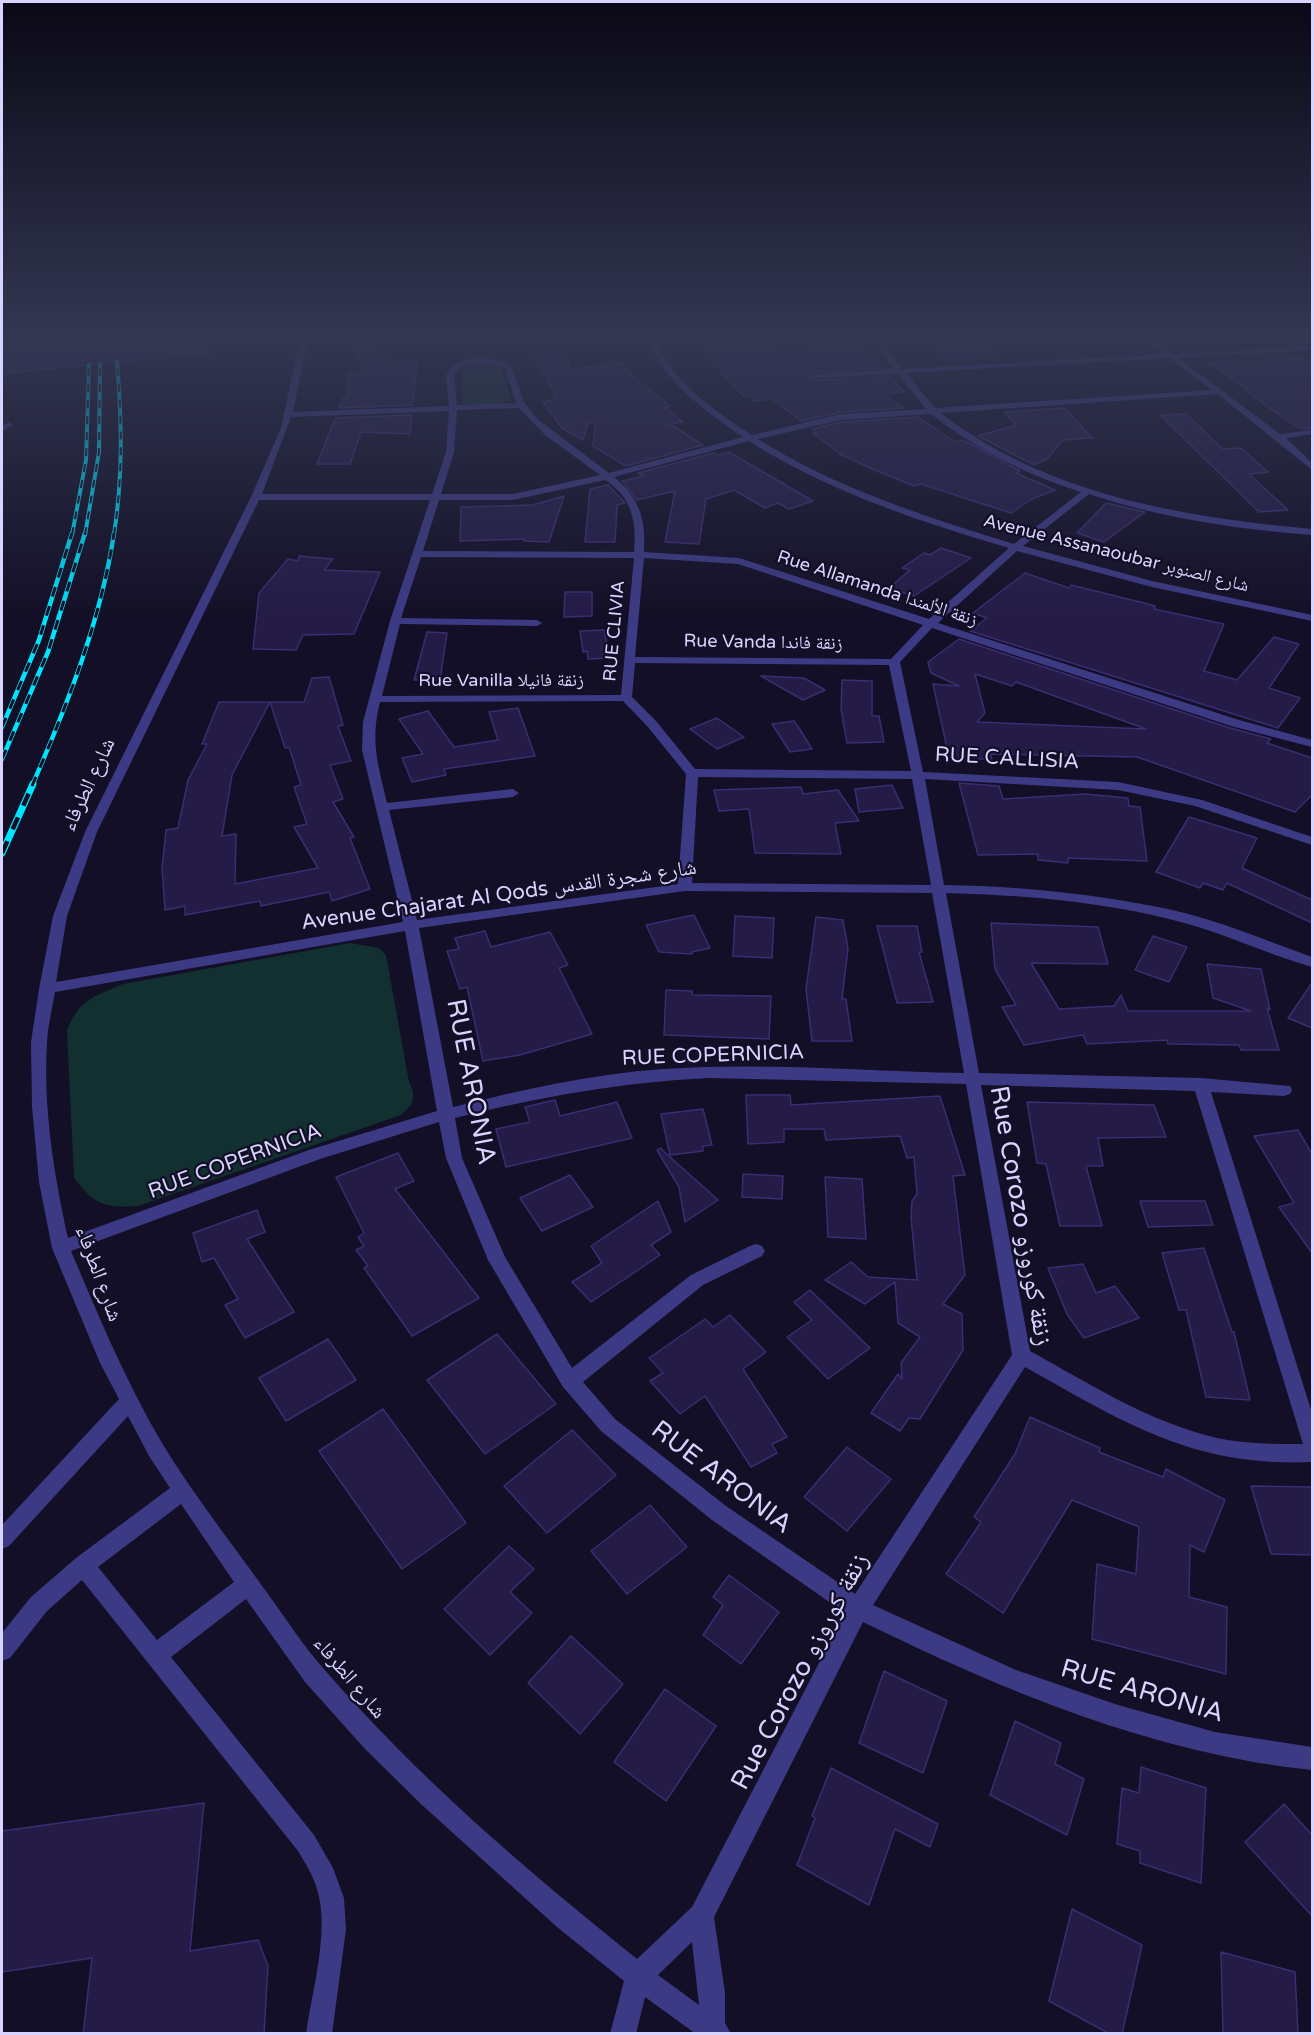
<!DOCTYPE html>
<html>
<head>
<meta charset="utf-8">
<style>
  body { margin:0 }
  #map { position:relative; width:1314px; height:2035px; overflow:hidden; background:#130f26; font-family:"Varela Round",sans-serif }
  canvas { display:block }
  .frame { position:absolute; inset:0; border:3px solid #d9d4ff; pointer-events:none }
</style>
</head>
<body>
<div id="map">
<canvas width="1314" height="2035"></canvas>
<div class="frame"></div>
</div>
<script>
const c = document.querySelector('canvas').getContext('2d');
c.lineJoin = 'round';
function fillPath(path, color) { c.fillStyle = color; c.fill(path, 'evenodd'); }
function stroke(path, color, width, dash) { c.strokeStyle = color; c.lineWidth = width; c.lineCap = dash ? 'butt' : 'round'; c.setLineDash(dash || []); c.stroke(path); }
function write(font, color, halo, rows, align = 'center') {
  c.font = font + ' "Varela Round","Noto Naskh Arabic",sans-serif'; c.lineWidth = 4.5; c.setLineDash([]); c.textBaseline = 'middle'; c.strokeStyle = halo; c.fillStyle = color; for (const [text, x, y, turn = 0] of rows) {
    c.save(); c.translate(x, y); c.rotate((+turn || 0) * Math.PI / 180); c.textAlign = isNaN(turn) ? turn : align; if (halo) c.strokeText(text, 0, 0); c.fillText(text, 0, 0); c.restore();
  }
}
const green = new Path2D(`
  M492,364L501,368L511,400C498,406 476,408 462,402L461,369L469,366Z
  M350,943L379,948L386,955L409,1082C417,1097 414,1104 401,1115L138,1206C105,1208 94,1205 74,1178L67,1031C79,999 93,997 123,984Z`);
const building = new Path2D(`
  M25,338H209L210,352L2,374V340Z
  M347,338H371L387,364L417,361L413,405L339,408L343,398L347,397V373L366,372Z
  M698,338H777L778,349L859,342L882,368L815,372L809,377L815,380L890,377L904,392L883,394L904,408L841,412L801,421L772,399L754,401L750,396L744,397L701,349H706Z
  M925,338H982L995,356L944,360Z
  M563,347L570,369L623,363L632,376L670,406L665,407L683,422L670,424L703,445L626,466L593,446L595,424L588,423L583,440L562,428L543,402L557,399L534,353H537L535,348Z
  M1300,358L1312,365V428L1300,429L1244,390H1249L1208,363L1239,359L1248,365Z
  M1065,408L1092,438L1063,440L1047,459L1034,465L978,436L1016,425L1004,412Z
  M1186,414L1223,449L1241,448L1268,472L1249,474L1288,510L1259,512L1160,415Z
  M412,415L410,434L361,432L350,464H317L335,418Z
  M918,417L955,442L963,440L1020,471L1016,473L1055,490L1032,499L1011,513L921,484L914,486L870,468L840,454L813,433H817L812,429L841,422Z
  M729,452L813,501L789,509L778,503L765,508L734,490L706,499L699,544L665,542L675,491L637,500L622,481L644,476L638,473L714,453L719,455Z
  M608,485L625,503L617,505L615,542H585L590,489Z
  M564,496L549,542L524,541L525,539L460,541L461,507L533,505Z
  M1106,503L1145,512L1104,542L1077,533Z
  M941,548L971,558L914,596L889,588L910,570L902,568L924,553L930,555Z
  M299,556L333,559L324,570L380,572L354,634L303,635L296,650L253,649L259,593L288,559L298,561Z
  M1025,573L1069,588L1071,585L1140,602L1155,606L1154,609L1224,624L1204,671L1237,680L1274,637L1299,644L1269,688L1300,698L1278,728L970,631L987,618L973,613Z
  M565,592H592V616L564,617Z
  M604,630L610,658L588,659L587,651L583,652L580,631Z
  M427,632L447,633L440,680H414Z
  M959,639L1230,728L1271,739L1267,743L1312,758V795L1295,812L1137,757L990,754L992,759H953L952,753H948L933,684L959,686L931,673L928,662ZM975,674L1012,686L1016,682L1146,729L977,722L985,713Z
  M761,676L804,678L825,690L803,700Z
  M329,677L343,725L338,726L351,761L330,765L343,799L333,802L354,837L350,838L370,889L332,901L329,892L261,906L260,901L185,915V906L165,910L162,868L166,830L178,828L188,780L207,744H202L219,702H270L232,775L222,836L236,834L235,884L318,868L294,827L307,824L294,787L301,785L289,747L285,748L270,702H304L312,678Z
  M842,680L872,681V716H879L884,742L847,743L841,709Z
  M518,708L535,756L444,769L446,775L412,782L402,758L423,754L399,719L428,711L454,747L498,740L489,712Z
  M717,718L744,737L717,749L690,729Z
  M794,721L799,728L812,749L790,752L772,724Z
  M959,783L999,786L1003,799L1085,794L1128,798L1129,806L1140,807L1147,861L1068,858V863L1038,860V854L978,855Z
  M892,785L903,808L859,812L855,789Z
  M801,787L803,794L838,790L859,821L835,823L841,854L755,853L749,809L719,811L714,790Z
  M1189,817L1257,838L1242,868L1312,900V923L1227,883L1223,890L1203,883L1200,888L1156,872Z
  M694,915L710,948L692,952V954L659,952L646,925Z
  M735,916L774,918L772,958L733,956Z
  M816,917L843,920L848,949L842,999H846L852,1041H812L806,989Z
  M991,923L1098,927L1108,964L1031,963L1059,1009L1114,1006L1121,995L1128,1011H1251L1213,998L1207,964L1261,969L1270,1010L1267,1008L1279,1050H1241L1239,1045L1168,1044L1167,1040L1087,1044L1083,1035L1024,1045L1002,1007L1016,1005L995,969Z
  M877,926H917L922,952H919L933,1002L897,1003Z
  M485,931L491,947L550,932L568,965L559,968L592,1034L520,1055L483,1061L467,987L460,989L447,951L459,949L455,938Z
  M1153,936L1187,947L1169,982L1135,970Z
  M1312,983V1028L1288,1018Z
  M666,990L692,991V995L771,996L769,1039L664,1035Z
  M746,1095H790L791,1105L940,1096L965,1175L953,1176L965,1275L943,1304L962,1314L963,1350L920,1419L909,1418L900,1431L871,1413L898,1374L902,1379L901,1363L920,1337L898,1323L895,1282L865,1304L825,1280L851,1262L868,1277L917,1280L911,1217L912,1201L917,1194L914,1157L907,1158L900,1136L826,1140L824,1129H784V1142L748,1144Z
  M555,1100L560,1116L617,1102L632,1138L506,1167L496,1129L530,1122L525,1107Z
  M1027,1102L1154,1105L1166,1137L1098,1138L1103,1166H1086L1102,1226H1060L1046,1164L1037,1163Z
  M703,1109L712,1145L703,1146V1151L670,1155L661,1114Z
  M1298,1130L1312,1154V1253L1279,1207L1294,1203L1254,1136Z
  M660,1148L718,1200L685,1222L679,1187L657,1150Z
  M398,1153L414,1181L395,1189L479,1298L412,1336L364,1268L368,1266L356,1250L364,1246L358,1237L364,1233L336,1177Z
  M743,1174L783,1176L782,1199L742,1197Z
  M570,1175L593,1207L542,1231L520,1198Z
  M825,1177L862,1179L866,1239L828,1237Z
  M658,1201L671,1232L651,1245L660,1255L591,1302L572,1282L602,1263L591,1246Z
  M1140,1201H1205L1213,1225L1148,1227Z
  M257,1210L265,1232L247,1239L294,1312L245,1338L225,1305L238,1299L214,1258L202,1262L193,1233Z
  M1204,1248L1232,1332H1234L1250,1400L1206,1397L1186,1310H1179L1162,1253Z
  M1083,1264L1096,1293L1115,1286L1139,1318L1084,1338L1067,1314L1048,1268Z
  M810,1290L870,1348L828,1379L787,1337L812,1320L794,1302Z
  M730,1315L766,1352L743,1369L787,1437L772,1444L777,1453L751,1467L705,1396L680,1414L650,1381L663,1373L649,1358L705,1319L713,1327Z
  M497,1334L556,1404L485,1454L427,1380Z
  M328,1339L356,1380L286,1421L259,1378Z
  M383,1409L466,1523L402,1569L319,1451Z
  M1030,1417L1100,1448L1099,1452L1163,1477L1166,1469L1225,1500L1204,1552L1190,1545L1189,1597L1227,1607L1226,1674L1092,1639L1097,1564L1136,1574L1139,1527L1072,1500L1003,1613L946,1574L981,1522L974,1517L1015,1454Z
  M572,1430L616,1475L547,1533L504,1486Z
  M847,1447L891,1479L847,1531L804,1497Z
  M1251,1486L1312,1487V1555L1271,1554Z
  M650,1505L687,1547L627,1594L591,1551Z
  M509,1546L534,1569L510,1592L532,1613L490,1655L444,1609Z
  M729,1575L779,1612L741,1664L703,1635L723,1605L713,1597Z
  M571,1636L623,1684L580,1734L528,1683Z
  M884,1671L947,1701L923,1773L859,1743Z
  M665,1689L716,1726L666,1801L614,1762Z
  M1015,1721L1061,1743L1055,1764L1084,1779L1067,1835L990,1795Z
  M1141,1767L1206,1788L1201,1883L1140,1863V1851L1117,1844L1122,1788L1139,1793Z
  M831,1768L938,1824L930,1847L895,1829L869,1905L797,1865L815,1818L812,1816Z
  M204,1803L190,1951L258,1940L268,1966L264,2034H83L92,1958L2,1972V1831Z
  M1284,1804L1312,1835V1916L1245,1842Z
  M1072,1909L1142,1945L1122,2034H1110L1049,2001Z
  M1221,1952L1295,1972L1298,2034H1223Z`);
const majorTunnel = new Path2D(`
  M2,347L83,338`);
const minor = new Path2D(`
  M300,338H308L293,412L449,406L446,375C449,371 452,366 455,364C470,355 499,357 512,367L524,402L536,418L609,473L743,437C711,416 658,377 648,338H656C669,380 716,412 752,435L841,414L926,409L898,374L815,378L811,376L815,374L894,369L873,338H881L902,369L1163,354L1144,338H1153L1172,354L1312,346V350L1178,358L1280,434L1312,430V434L1286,438L1312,463V470L1218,394L941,413C1046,495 1183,517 1312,529V535C1236,529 1161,518 1089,494L1023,546L1152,581L1312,615V621L1152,587L1017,551L938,623L1239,720L1312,740V747L1231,726L932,628L900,662L923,772L1118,782L1202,800L1312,837V845L1195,806L1118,790L925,779L944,885C1019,886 1095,894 1168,909C1218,920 1265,940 1312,957V967C1263,953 1218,930 1169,919C1097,901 1020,895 946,893L979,1073L1201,1078L1290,1086L1292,1090L1290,1094L1284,1096L1211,1092L1312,1413V1462C1193,1467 1125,1423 1025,1367L873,1605L1016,1670L1118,1705L1215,1732L1312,1747V1770C1155,1754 1004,1691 863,1622L714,1917L725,1993V2023L731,2034H696L645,1997L636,2034H610L624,1981L557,1927L422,1805L365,1749L305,1682L246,1599L171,1657L314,1835L333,1868L344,1898L346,1929L332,2034H306C312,1991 330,1931 317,1889C313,1875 305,1863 298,1851L82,1580L47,1611L10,1658L2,1661V1633L31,1597L76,1558L170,1488L149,1456L128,1416L9,1546L2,1549V1525L119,1399L100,1363L52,1248L39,1182L32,1107L31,1042L39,989L53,916L85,832L251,497L281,428ZM1169,358L1212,390L935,408L906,373ZM483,364L505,368L516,403L457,405L454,375L460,368ZM519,408L545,435L600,475L513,494H441L454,452L457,410ZM449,411L446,452L432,494H262L291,417ZM931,414C977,450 1025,474 1081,492L1014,544C929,518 833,487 758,439L841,420ZM749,441C827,491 921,522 1009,548L929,619L739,558L644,552C646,520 640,498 614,477ZM605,480C632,497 637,522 634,552L423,551L439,500H513ZM259,500H430L390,621L363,722L362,750L403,922L56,982L67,916L97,832ZM421,557L634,558L621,695L382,696L400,624L537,626L542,623L537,620L401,618ZM644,558L738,564L923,625L891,659L635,657ZM635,663L889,665L911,771L695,769L656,721L632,697ZM623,701L647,726L686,774L678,884L417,920L389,810L513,797L519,793L513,789L387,803C378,764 370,742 380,702ZM698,777L912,779L931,885L692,883ZM685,891L932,893L964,1073C864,1071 763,1062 663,1069C591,1074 522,1090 453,1107L419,928ZM405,931L437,1111L309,1150L68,1238C54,1175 43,1108 47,1042C48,1026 52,1009 55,992ZM709,1078L966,1084L1012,1355L855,1594L726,1506L615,1419L583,1382L703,1285L762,1256L765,1251L762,1246L756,1244L750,1246L691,1275L572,1368L505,1257L462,1158L455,1118C539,1097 622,1082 709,1078ZM981,1085L1195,1091L1303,1444C1274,1444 1245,1444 1217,1438C1149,1422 1090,1384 1030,1351ZM439,1122L446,1158L488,1260L563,1387L601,1431L712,1520L845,1613L692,1907L637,1959C526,1870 416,1776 323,1668C300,1642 281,1611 260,1583C227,1537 191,1491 162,1443C126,1382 99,1317 71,1251L320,1159ZM181,1504L234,1582L157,1640L98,1567ZM692,1942L699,2005L658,1975Z
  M795,338H834L830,340L798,341Z
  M9,422L13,425L2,431V426Z`);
const major = new Path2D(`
  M306,338H314L307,345H301Z`);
const railFar2 = new Path2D(`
  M72,535L86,460L89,365
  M85,535L99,452L100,364
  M114,535C123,475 122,422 117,362`);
const railFar1 = new Path2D(`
  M2,727L39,640L72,533
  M2,759L48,652L85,533
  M32,786C67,705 101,621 114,533`);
const rail = new Path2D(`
  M2,853L33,784`);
const farStreetnames = [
  ["Avenue Assanaoubar شارع الصنوبر",1116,554,14],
  ["Rue Allamanda زنقة الألمندا",877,589,18],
  ["RUE CLIVIA",615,631,-85],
  ["Rue Vanda زنقة فاندا",763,643,1],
  ["Rue Vanilla زنقة فانيلا",501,681]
];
const streetNames = [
  ["RUE CALLISIA",1007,759,3],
  ["شارع الطرفاء",89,785,-65],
  ["Avenue Chajarat Al Qods شارع شجرة القدس",499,896,-8],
  ["RUE COPERNICIA",713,1056,-2],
  ["RUE COPERNICIA",235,1162,-20],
  ["شارع الطرفاء",98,1274,70],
  ["شارع الطرفاء",349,1678,50]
];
const nearStreetnames = [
  ["RUE ARONIA",470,1082,79],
  ["Rue Corozo زنقة كوروزو",1020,1216,80],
  ["RUE ARONIA",721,1478,37],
  ["Rue Corozo زنقة كوروزو",801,1672,-62],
  ["RUE ARONIA",1142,1692,16]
];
fillPath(green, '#12302f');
fillPath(building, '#241b47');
stroke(building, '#3b2d73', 1.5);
stroke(majorTunnel, '#312d47', 9, [9, 4.5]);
fillPath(minor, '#3d3a85');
fillPath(major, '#c25bff');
stroke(railFar2, '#00e5ff', 4);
stroke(railFar1, '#00e5ff', 4.5);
stroke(rail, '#00e5ff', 7);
stroke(railFar2, '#130f26', 2, [8]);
stroke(railFar1, '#130f26', 3, [10]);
stroke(rail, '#130f26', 4.5, [13]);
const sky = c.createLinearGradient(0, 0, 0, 623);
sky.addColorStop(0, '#0a0815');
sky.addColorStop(0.54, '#333752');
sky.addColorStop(1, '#33375200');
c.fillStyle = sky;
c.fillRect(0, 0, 1314, 623);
write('18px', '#d9d4ff', '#130f26', farStreetnames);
write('21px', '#d9d4ff', '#130f26', streetNames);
write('26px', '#d9d4ff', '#130f26', nearStreetnames);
</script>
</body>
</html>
